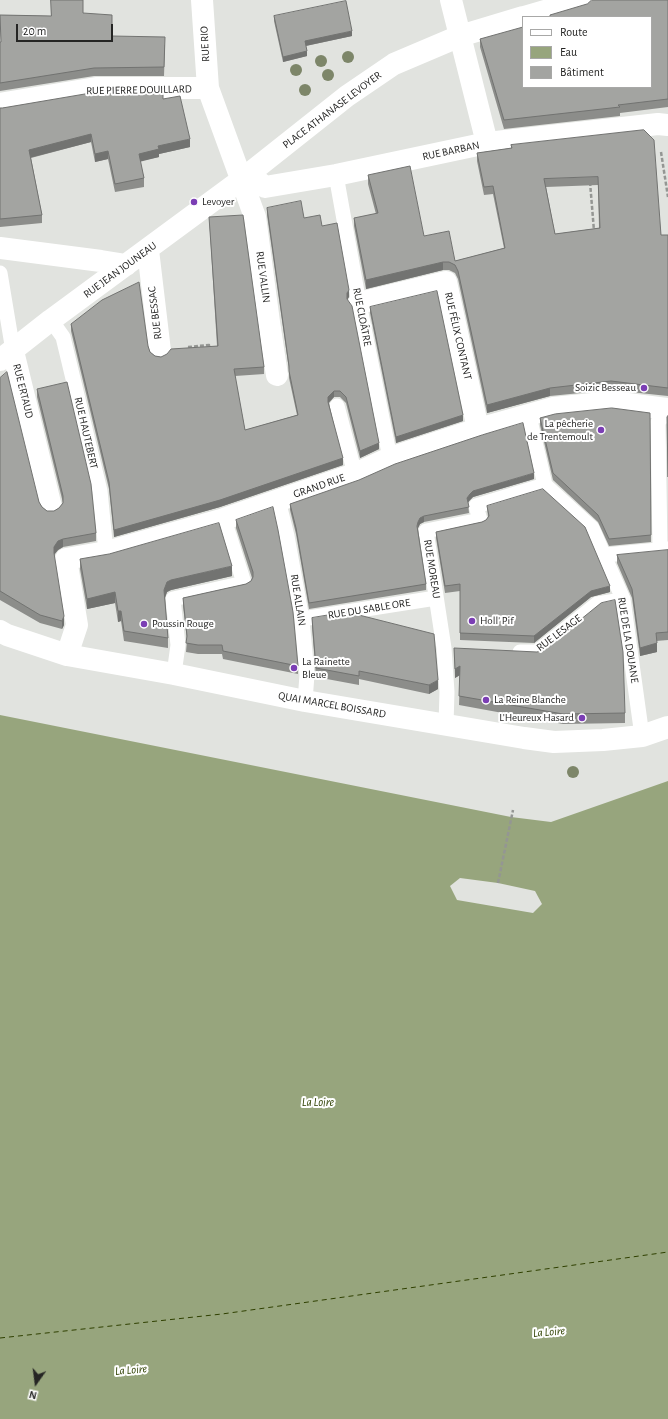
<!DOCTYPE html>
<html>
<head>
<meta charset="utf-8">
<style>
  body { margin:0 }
  #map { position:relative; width:668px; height:1419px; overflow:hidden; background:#e1e3df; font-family:"Alegreya Sans",sans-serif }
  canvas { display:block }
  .legend { position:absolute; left:522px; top:16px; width:130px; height:72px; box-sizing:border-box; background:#fff; border:1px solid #a8a8a7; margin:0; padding:5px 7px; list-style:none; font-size:12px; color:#252524 }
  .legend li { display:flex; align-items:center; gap:8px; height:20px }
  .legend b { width:20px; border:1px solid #a8a8a7 }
  .north { position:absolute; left:16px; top:1363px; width:40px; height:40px; -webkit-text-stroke:3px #fff; paint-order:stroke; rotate:194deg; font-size:11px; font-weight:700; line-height:16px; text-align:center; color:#252524 }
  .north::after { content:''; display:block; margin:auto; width:14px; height:18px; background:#252524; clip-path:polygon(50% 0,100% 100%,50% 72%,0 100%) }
  .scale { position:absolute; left:16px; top:24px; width:97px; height:18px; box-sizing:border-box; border:2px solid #252524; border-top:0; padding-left:5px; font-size:12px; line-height:14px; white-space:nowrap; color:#252524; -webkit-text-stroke:3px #fff; paint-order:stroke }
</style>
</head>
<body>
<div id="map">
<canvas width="668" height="1419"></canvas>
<ul class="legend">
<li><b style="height:5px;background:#fff"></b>Route</li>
<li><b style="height:11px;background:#97a57d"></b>Eau</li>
<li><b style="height:11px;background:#a3a4a1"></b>Bâtiment</li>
</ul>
<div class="north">N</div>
<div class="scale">20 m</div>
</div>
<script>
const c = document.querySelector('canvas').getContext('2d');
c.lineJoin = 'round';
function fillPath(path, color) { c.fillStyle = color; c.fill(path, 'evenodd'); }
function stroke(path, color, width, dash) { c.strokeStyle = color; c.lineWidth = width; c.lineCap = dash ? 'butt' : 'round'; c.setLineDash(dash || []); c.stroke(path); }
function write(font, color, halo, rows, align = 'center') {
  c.font = font + ' "Alegreya Sans",sans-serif'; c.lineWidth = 4; c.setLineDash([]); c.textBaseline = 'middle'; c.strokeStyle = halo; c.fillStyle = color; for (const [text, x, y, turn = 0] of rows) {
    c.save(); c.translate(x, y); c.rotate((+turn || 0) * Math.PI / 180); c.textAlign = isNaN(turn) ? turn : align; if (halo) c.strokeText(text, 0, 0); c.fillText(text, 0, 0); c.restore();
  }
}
const water = new Path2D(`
  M0,715L511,817L551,822L668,781V1419H0Z`);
const pier = new Path2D(`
  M460,878L498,883L535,891L542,904L533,913L457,900L450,886Z`);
const ferry = new Path2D(`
  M0,1338L222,1314L668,1252`);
const path = new Path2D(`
  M661,152L668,197
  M590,182L594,231
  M188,347L209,345V349
  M498,883L513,810`);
const service = new Path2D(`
  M336,175L359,303L390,458
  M0,273L13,351
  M51,320L63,337L100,491L106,552
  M337,406L355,474
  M529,416L545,485L592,528L623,599L642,736
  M278,500L287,536L302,619L307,675L305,701
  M660,549L658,422L668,410
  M605,555L668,549
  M302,619L436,598
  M520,652H537L597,604L622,600
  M174,674L178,645L173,599L244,583L224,519
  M446,724L447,692L444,648L426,531L480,520L476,506L545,485`);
const minor = new Path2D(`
  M202,0L208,88L255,217L269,322L277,375
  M451,0L487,143
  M524,17L583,0
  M0,104L96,88H208
  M249,174L265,187L336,175L487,143L658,124L668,125
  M0,248L101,261L126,265
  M148,250L160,351
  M359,303L446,282L478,429
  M13,351L51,507
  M0,360L51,320L241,180L347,96L394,64L460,36L523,17
  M0,631L7,635L67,655L174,674L305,701L524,738L554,742L603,740L642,736L668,727
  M67,655L77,625L66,559L106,552L224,519L355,474L390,458L478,429L553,408L612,402L668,409`);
const trees = [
  [348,57],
  [321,61],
  [296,70],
  [328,75],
  [305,90],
  [573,772]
];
const wall = new Path2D(`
  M668,0V107L620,113V116L504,129L480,47V39L651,17H550V15Z
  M83,13L112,36L165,45L164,76H94L0,91V42H1L0,15L51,16Z
  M274,16L352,36L306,46L307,56L283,62L274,21Z
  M163,99L190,147L159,154V157L140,161L144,178V187L115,192L108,159L95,162L91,142L31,158L42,215V223L0,227V108Z
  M644,130L661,235H668V396L611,390L550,396L487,413L458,279L455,273L449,270H443L366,289L354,226V218L376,214L368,184V175L424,236L455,261L504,248L493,194L484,195L477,161V153L511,148V145ZM598,185L599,228L555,234L546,187Z
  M267,208L304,218L322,226L349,297L347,299L379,449L360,458L346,403L340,397H334L329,403L343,465L220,507L114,537L109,489L71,331V324L148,346L150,352L155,356L161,357L217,346L209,217L264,367V374L235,376L245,430L297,415L289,378V370L267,215Z
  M370,307L463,421L396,443L370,313Z
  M0,378L39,502L42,507L47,511H54L59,508L63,503L37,397V389L96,533V541L63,547L58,550L54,555L64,625L62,629L40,623L0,600Z
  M650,413L651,542L609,546L598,522L553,480L540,425V418Z
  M534,479L473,497L468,502L469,513L424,522L420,524L418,528V529L426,584V590L309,609L296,534L290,510V504Z
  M487,506L610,592L591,597L534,643L460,640V591L445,593L436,538V532L482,522L486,520L488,517Z
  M236,520L298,666V674L223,659L222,654H198L186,652L187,640L183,606V598L246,584L251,581L252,578L236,528Z
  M668,550V640L656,641L657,652L640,656L632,598L617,563V555Z
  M80,559L232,576L171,590L167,592L165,598L168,638V648L124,641L121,621L118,622L115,603L87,609L80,569Z
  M312,618L438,689L429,694L359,679V685L316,677L312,627Z
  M454,648L625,713V723L563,724L459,705L460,675L455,678Z`);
const shadedWall = new Path2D(`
  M352,31V36L305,46V41Z
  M307,51V56L283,62V57Z
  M91,134V142L29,158V150Z
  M190,139V147L159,154V157L139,162V154L158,146Z
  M108,151V159L95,162V154Z
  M443,262V270L366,289V280Z
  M349,290V297L347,300V293Z
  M550,388V396L487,413V405Z
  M334,391V397L328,403V397Z
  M463,415V421L396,443V437Z
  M379,443V449L360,458V451Z
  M343,458V465L220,507L114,537V530Z
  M534,473V479L473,497L470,500L467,504V498L470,494L473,491Z
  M424,516V522L420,524L418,528L417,532L418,522L420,518Z
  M63,539V547L58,550L54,555V547L58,541Z
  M232,566V576L171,590L167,592L164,600V590L167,582L171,580Z
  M610,586V592L591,597L534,643V636L591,591Z
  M115,592V603L87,609V599Z
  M118,611H121V621L118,622Z
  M64,616V625L62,629V621Z
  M657,643V652L640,656V648Z
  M460,666V675L455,678V669Z
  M438,680V689L429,694V685Z`);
const building = new Path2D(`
  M51,0H83V13L112,15V36L165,37L164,67L94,68L0,83V42H1L0,15L51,16Z
  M592,0H668V99L618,105L620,107L504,120L480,39L523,27V87H651V17H550V15L587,4Z
  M346,1L352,31L305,41L307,51L283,57L274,16Z
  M97,92H163V99L180,96L190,139L158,146L159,149L139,154L144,178L115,184L108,151L95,154L91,134L29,150L42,215L0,219V108H2Z
  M644,130L654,140L661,235H668V388L611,381L550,388L487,405L458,271L455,265L449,262H443L366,280L354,218L378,213L368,175L410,166L424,236L449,231L455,261L505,248L493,186L484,187L477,153L512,148L511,145ZM598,177L600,228L555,234L544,179Z
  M301,201L304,218L320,215L322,226L337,223L349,290L347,293V299L352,306L379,443L360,451L346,397L340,391H334L328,397V402L343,458L220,500L114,530L109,482L71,324L102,300L139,282L148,346L150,352L155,356L161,357L167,354L171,349L218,346L209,217L243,215L264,367L234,369L245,430L298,415L289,371V366L267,208Z
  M437,291L463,415L396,437L370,307Z
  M7,372L39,502L42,507L47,511H54L59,508L63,503V496L37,389L67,382L91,484L96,533L63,539L58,541L54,547V553L64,616L62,621L40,615L0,591V378Z
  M612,408L650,413L651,535L609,539L598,515L553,473L540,418L555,414Z
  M668,416V477L667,417Z
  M523,423L534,473L473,491L470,494L467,498L469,507L424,516L420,518L418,522L417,526L426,584L309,603L296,528L290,504L359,480L395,464L482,435Z
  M543,489L585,527L610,586L591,591L534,636L460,633V584L445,586L436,532L482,522L486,520L489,516L487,506Z
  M273,507L278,530L293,612L298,666L223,651L222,645H198L186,643L187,636L183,598L246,584L251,581L253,577V572L236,520Z
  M219,523L232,566L171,580L167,582L164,590L168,638L124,631L121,611H118L115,592L87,599L80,559L109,554Z
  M668,550V632L656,633L657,643L640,648L632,589L617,555Z
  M615,600L623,652L625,713L563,714L459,696L460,666L455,669L454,648L537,652L543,650L601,603Z
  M347,612L434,634L438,680L429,685L359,671V676L316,668L312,618Z`);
const markers = [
  [194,202,4,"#7b3eb4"],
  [644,388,4,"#7b3eb4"],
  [601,430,4,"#7b3eb4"],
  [472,621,4,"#7b3eb4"],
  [144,624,4,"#7b3eb4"],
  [294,668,4,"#7b3eb4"],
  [486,700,4,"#7b3eb4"],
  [582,718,4,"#7b3eb4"]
];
const streetNames = [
  ["RUE RIO",205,44,-93],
  ["RUE PIERRE DOUILLARD",139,90,-1],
  ["PLACE ATHANASE LEVOYER",332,110,-37],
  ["RUE BARBAN",451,151,-12],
  ["RUE JEAN JOUNEAU",120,270,-36],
  ["RUE VALLIN",263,277,82],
  ["RUE BESSAC",155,313,-97],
  ["RUE CLOÂTRE",362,317,79],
  ["RUE FÉLIX CONTANT",458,336,77],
  ["RUE ERTAUD",23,391,76],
  ["RUE HAUTEBERT",86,433,77],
  ["GRAND RUE",319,486,-19],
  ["RUE MOREAU",432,569,81],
  ["RUE ALLAIN",298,600,81],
  ["RUE DU SABLE ORE",369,609,-9],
  ["RUE LESAGE",559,633,-37],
  ["RUE DE LA DOUANE",628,640,81],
  ["QUAI MARCEL BOISSARD",332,705,10]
];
const poiNames = [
  ["Levoyer",202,202],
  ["Soizic Besseau",636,388,"right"],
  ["La pêcherie",593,424,"right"],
  ["de Trentemoult",593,437,"right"],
  ["Holl' Pif",480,621],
  ["Poussin Rouge",152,624],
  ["La Rainette",302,662],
  ["Bleue",302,675],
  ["La Reine Blanche",494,700],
  ["L’Heureux Hasard",574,718,"right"]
];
const waterNames = [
  ["La Loire",318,1102],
  ["La Loire",549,1332,-5],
  ["La Loire",131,1370,-5]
];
fillPath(water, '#97a57d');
fillPath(pier, '#e1e3df');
stroke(ferry, '#2f4000', 1, [5, 4]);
stroke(path, '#949693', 2.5, [4, 2]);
stroke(service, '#fff', 15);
stroke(minor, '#fff', 22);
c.fillStyle = '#7d8669';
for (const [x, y] of trees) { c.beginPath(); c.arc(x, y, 6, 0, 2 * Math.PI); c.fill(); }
fillPath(wall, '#8c8d8a');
fillPath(shadedWall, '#727371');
fillPath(building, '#a3a4a1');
stroke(building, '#727371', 1);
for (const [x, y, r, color] of markers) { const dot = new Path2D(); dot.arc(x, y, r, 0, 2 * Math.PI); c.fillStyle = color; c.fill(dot); stroke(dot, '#fff', 1.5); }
write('11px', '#252524', '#fff', streetNames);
write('11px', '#252524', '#fff', poiNames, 'left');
write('italic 12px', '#2f4000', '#fff', waterNames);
</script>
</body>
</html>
